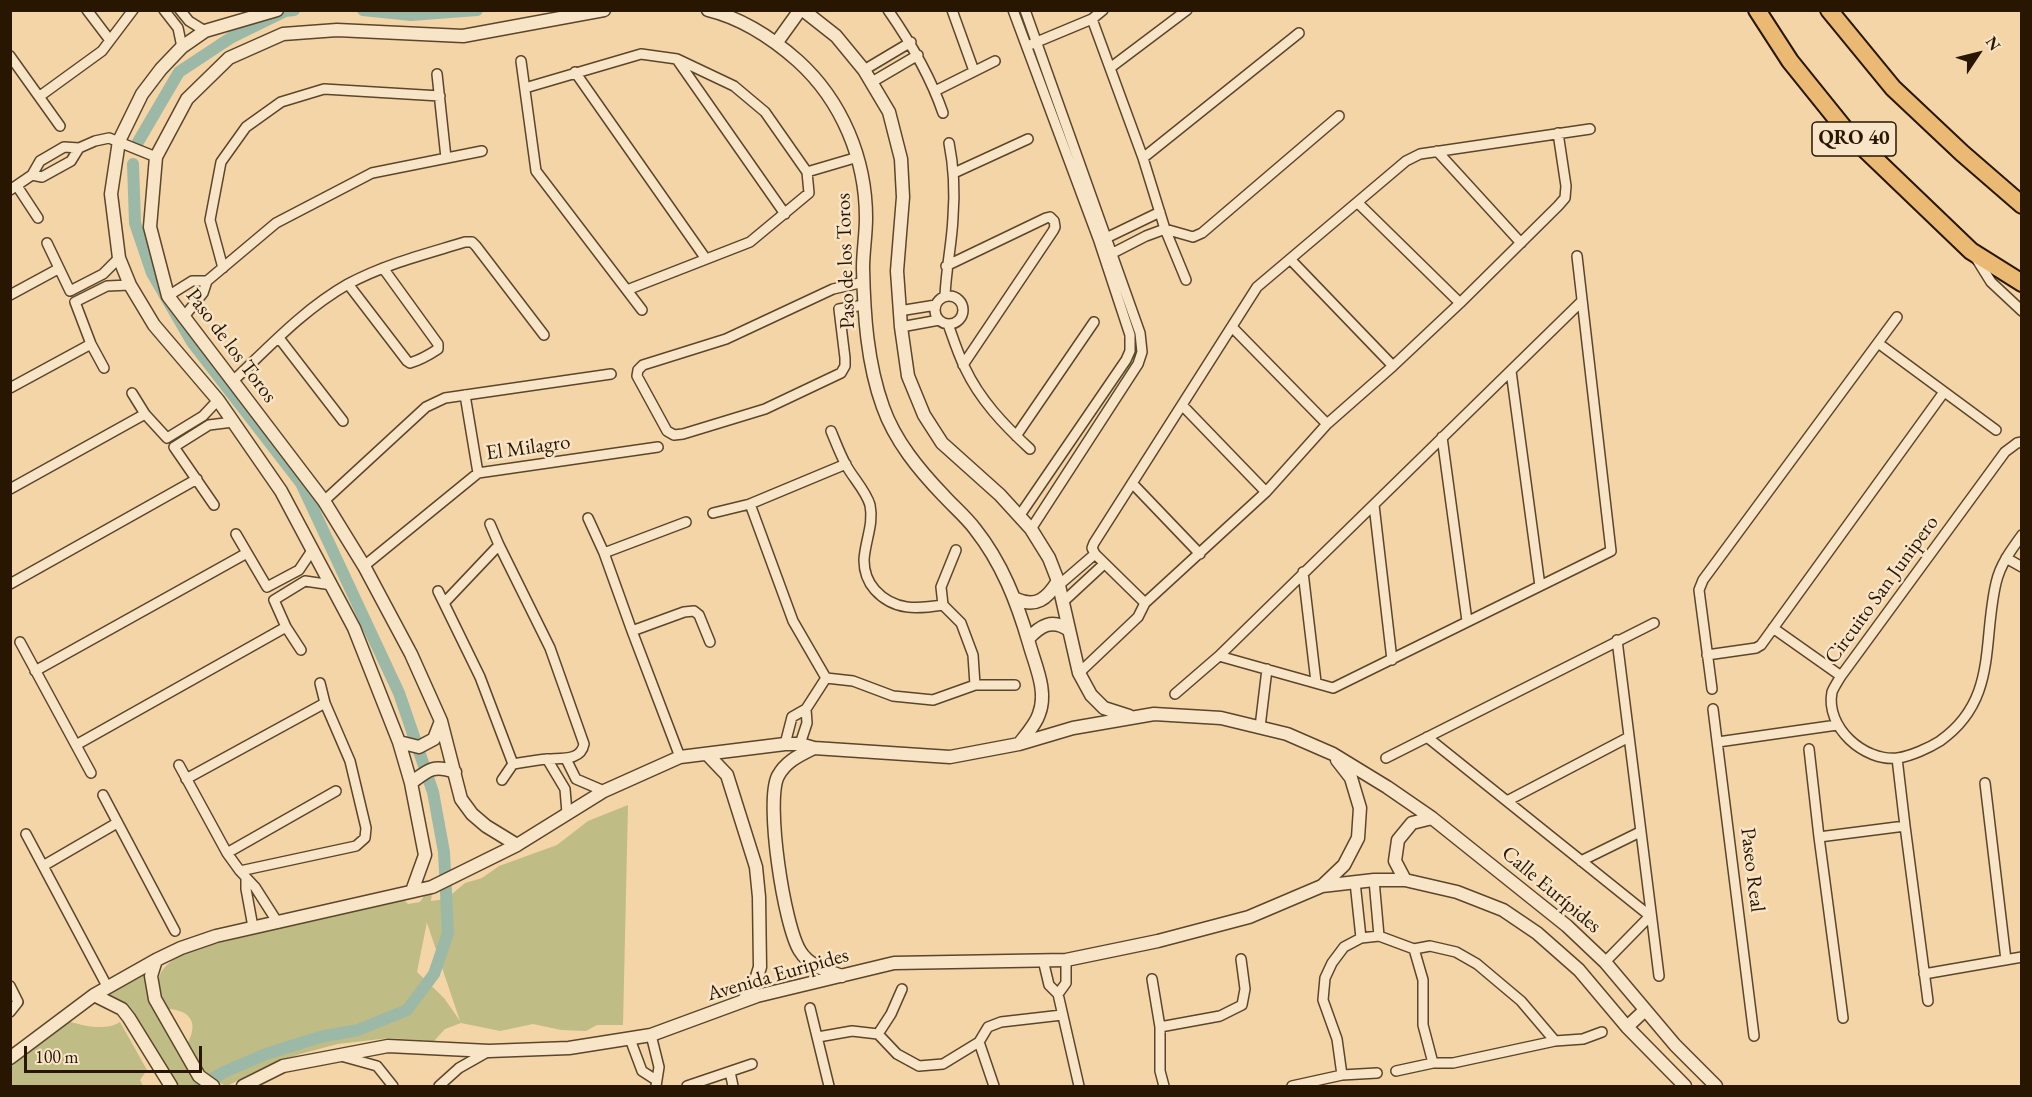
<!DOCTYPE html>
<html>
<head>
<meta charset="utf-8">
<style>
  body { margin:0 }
  #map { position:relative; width:2032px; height:1097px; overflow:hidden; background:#f4d5a8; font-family:"EB Garamond",serif }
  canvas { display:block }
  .frame { position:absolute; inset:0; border:12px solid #281601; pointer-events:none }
  .north { position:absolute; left:1948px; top:24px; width:60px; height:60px; -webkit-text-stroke:4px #f8e4c6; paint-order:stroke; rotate:55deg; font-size:16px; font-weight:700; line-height:24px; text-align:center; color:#281601 }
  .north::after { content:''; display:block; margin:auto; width:21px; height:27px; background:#281601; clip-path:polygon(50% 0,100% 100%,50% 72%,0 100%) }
  .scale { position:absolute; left:24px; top:1046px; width:178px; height:27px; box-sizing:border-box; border:3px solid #281601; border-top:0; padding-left:8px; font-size:18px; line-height:21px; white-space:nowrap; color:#281601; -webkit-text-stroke:4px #f8e4c6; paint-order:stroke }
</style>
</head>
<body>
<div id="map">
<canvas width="2032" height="1097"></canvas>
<div class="frame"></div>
<div class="north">N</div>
<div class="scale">100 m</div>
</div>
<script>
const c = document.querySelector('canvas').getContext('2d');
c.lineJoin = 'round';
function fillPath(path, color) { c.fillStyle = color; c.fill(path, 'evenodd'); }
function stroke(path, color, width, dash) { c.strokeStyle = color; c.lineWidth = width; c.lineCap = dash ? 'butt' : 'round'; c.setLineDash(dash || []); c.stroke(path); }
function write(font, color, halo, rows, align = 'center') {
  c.font = font + ' "EB Garamond",serif'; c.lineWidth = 5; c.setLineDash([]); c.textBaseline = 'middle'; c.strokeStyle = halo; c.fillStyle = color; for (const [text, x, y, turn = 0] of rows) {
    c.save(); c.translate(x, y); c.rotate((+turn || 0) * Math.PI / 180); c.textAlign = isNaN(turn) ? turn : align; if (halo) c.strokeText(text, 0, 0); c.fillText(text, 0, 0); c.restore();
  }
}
const green = new Path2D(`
  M628,805L623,1025H597L586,1031L561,1030L533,1024L500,1031L461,1023L445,1029L434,1041L389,1038L338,1044L300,1054L267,1066L227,1086L207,1078L187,1044C199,1024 191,1010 168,1009C151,977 157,971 185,951L403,899L408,904L420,902L426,893L432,892L431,901L446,899L465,883L482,878L499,866L557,845L588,821ZM427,922V923L460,1021L444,998L417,972Z
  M145,972L149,1002L198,1086H172L126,1010L105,996Z
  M64,1020C80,1025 105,1032 120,1022L147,1070L140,1080L143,1086H11L10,1068Z`);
const canal = new Path2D(`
  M363,10L411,15L477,10
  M138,142L179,72L232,37L285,11L294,10
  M133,164L135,223L152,273L192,342L301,483L399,693L433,792L444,852L448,933L434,974L407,1010L358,1030L320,1037L266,1054L224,1072L200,1086`);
const minor = new Path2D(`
  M87,10L109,39
  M164,10L178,28L182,47
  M180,10L189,21L205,31
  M888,10C911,43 930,75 943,113
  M952,10L974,71
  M1013,10L1099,241L1130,335V351L1126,360L1020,515
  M1025,10L1140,333L1142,352L1138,364L1031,529
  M1092,19L1143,158L1165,229L1186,280
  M1032,44L1092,19L1103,10
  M10,56L60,126
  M521,61L536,171L642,310
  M678,61L785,214
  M1110,68L1187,10
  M864,70L911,42
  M575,72L706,259
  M437,74L446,158
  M872,82L918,55
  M525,88L641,54L677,59L734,86L765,112L807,172L809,193L750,242L627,290
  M935,91L995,61
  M40,96L102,51L133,10
  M1437,151L1521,243
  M1143,158L1299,33
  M807,172L858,157
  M954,173L1028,139
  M32,175L42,177L71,161L79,148
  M17,186L38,218
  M10,190L32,175L40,161L64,147L79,148L95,141L109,138L156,157
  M1358,203L1460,303
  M1104,239L1160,212
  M47,243L70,291L103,274L119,258
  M1109,255L1146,236L1165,229L1193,237L1202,233L1339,116
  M1976,258L1991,282L2022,311
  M1290,259L1393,366
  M946,266L1046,218L1050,217L1054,221L1055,227L1053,231L963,365
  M223,268L210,220L221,162L246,127L281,102L324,89L440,96
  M348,284L407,361L410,363C420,360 429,355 438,349V344L383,268
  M10,295L58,269
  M935 310a14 14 0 1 1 28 0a14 14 0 1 1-28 0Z
  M168,296L192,281H207
  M945,296C946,269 952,243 953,217C955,191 954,168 949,143
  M864,305L839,309L845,358V366L841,373L765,409L683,434L674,435L667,431L637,376L638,370L643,365L726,339L833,289L864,282
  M899,311L936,305
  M183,318L203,293L207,281L276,223L372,173L482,151
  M948,324C953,338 958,354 965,368C980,400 1004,425 1030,449
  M901,327L939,320
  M1233,328L1327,424
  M279,338L343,421
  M1878,343L1996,430
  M104,368L91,344L75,302L107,286L130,285
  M1511,371L1540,586
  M232,382C269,347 304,309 348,284C385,264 426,254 465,242H472L476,246L544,335
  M10,388L91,344
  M132,393L145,414L167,438L203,416L218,400
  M465,395L478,473
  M1182,405L1266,492
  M831,431C836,443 840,454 846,465C853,478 866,491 870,505C874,524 865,541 864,560C864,572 867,581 875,590C894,611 917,609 943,605
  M1016,436L1094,322
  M1442,437L1467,621
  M2022,442L2017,443L2005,452L1841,676C1838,681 1834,687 1832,692C1825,727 1864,762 1898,758C1911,756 1929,748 1940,741C1998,700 1982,643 1996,583C2000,565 2011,550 2022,535
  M1132,483L1200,554
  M10,489L145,414
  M324,501L426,407L445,398L611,374
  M750,504L793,621L826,678
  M214,505L174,447L209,425L233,422
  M1374,505L1392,660
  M713,513L750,504L846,464
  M588,518L604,553L632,631L680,757
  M490,524L499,545L550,648L584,744C581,761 561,758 548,759C536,760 525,762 513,764L502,780
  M236,534L267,587L299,570L313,549
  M956,550L941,587L943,605L961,623L973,655L975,685
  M604,553L686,522
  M2006,558L2022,567
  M364,566L478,473L658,447
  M1303,572L1316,682
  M10,584L197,479
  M1059,585L1095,554
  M438,591L480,677L513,764
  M445,602L499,545
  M1063,602L1104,564
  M1145,603L1095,554L1092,548L1094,543L1257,287L1406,161L1420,154L1590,129
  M1773,628L1841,676
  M632,631L684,612L694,611L699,615L710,642
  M1617,640L1659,976
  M20,642L91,773
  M301,650L286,627L274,600L305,581L332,585
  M1707,655L1756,648L1761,645L1944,392
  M1219,656L1333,688L1611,551L1577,256
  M35,671L247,553
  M1079,673L1138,617L1145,603L1266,492L1327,424L1393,366L1460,303L1558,206L1565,198L1566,186L1558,133
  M826,678L853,681L893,696L933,700L975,685H1015
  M1712,689L1699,590L1703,580L1897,317
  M1175,694L1219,656L1582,301
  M1713,709L1754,1036
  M1260,727L1267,669
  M1427,737L1650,916
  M1718,742L1837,725
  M785,744L792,717L806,709L826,678
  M800,744L807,723L806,709
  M76,745L286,627
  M1809,749L1819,837
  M1386,758L1654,623
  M1897,758L1905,826
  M547,759L565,789L567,813
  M566,759L576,779L604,791
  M179,765L227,853L240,871L255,887L278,923
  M186,779L325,703
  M1985,783L2006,960
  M103,795L175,931
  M1507,801L1629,737
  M26,834L108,988
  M227,853L336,791
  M1581,861L1640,832
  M43,866L117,823
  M240,871L356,846L365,838L366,828L350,761L325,703L320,683
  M246,878V889L253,927
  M1374,880L1379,936
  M1355,882L1361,938
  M1414,949L1423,980V1025L1433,1063
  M1043,960L1049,985L1058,994L1079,1086
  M1605,962L1650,916
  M1924,974L2022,957
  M1152,979L1160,1027V1071L1164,1086
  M10,986L18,1002L10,1012
  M1058,994L1066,983V960
  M810,1008L829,1086
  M1843,1018L1819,837L1905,826L1928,1001
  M1160,1027L1220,1016L1242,1005L1245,989L1241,959
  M878,1034L891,1014L902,989
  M651,1035L659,1067L656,1086
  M818,1037L852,1031L878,1034L897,1054L919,1066L943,1064L979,1042L988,1027L1001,1022L1062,1015
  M630,1039L642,1071L656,1080
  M979,1042L994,1086
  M341,1056L377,1066L393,1086
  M1396,1071L1433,1063H1453L1555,1041L1583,1039L1602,1032
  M730,1072L733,1086
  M1342,1075L1337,1039L1323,1000L1325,978L1332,963L1344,947L1361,938L1379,936L1414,949L1430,946L1456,952L1477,964L1521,1001L1555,1041
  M439,1086L459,1068L489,1051
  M687,1086L752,1064
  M1292,1086L1342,1075L1377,1073`);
const tertiary = new Path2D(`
  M277,10L205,31L182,47L161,69L142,94L119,141L111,194L119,258L130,285L154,325L218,400L281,491L354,628L399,742L411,783L425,855L412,891
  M708,10C741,18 772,38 798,61C842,101 866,159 866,218C866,235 863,252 863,268C864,314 867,363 883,407C895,441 919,470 944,496C954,507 966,517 975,529C1002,563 1017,602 1029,643C1035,665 1048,691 1039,714C1036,724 1026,735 1019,744
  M803,10L836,36L864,70L889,112L901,159L903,197L897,271L901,327L908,376L924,415L942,443L1000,495L1031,529L1049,558L1058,581L1079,673L1091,695L1104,708L1129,716
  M777,42L800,10
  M1016,599C1036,608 1047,599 1058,581
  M1028,639C1040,626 1052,618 1069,630
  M399,742L419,747L434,739L441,721
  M814,748C800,755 786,761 778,776C765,801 784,926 800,951C809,966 826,970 842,976
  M707,754L727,775L756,867L759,897L760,967L755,983L744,1000
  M411,783C428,770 433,764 455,772
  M517,845L486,826L472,814L461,799L441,721L411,654L364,566L324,501L168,296L150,227L156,157L187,99L229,58L283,34L337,30L463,36L604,10
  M1405,880L1395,861L1398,840L1412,823L1432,818
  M1322,886L1344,865L1358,838L1360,808L1351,778L1337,760
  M156,960L151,976L155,999L199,1076L213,1086
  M94,995L122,1009L129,1018L171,1086
  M1627,1027L1644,1011
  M10,1058L94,995L156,960L181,948L216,936L432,887L517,845L604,791L680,757L785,744H800L814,748L950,757L1019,744L1073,728L1154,714L1221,718L1287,734L1333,754L1387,787L1432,818L1567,926L1605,962L1675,1045L1716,1086
  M243,1086L283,1066L388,1046L489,1051L569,1048L651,1035L757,996L894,963L1066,960L1158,941L1249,917L1322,886L1374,880H1405L1457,892L1503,910L1537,933L1579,970L1627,1027L1685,1086`);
const trunk = new Path2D(`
  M1757,10L1790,61L1848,133L1971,251L2022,283
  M1829,10L1893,88L1962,153L2022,205`);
const shields = [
  [1854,139,84]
];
const shieldNames = [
  ["QRO 40",1854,139]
];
const streetNames = [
  ["Paso de los Toros",846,261,-92],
  ["Paso de los Toros",231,346,53],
  ["El Milagro",528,448,-8],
  ["Circuito San Junipero",1882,590,-54],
  ["Paseo Real",1752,870,83],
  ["Calle Eurípides",1551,890,40],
  ["Avenida Euripides",778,975,-16]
];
fillPath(green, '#bfbc85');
stroke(canal, '#9cb9a7', 12);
stroke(minor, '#5b462b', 12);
stroke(tertiary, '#5b462b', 15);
stroke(trunk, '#281601', 20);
stroke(minor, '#f8e4c6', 9);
stroke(tertiary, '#f8e4c6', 12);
stroke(trunk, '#eaba74', 16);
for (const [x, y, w] of shields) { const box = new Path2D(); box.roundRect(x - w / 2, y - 17, w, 34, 4.5); c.fillStyle = '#f8e4c6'; c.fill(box); stroke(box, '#281601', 1.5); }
write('bold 20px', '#281601', null, shieldNames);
write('21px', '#281601', '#f8e4c6', streetNames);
</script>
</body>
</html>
